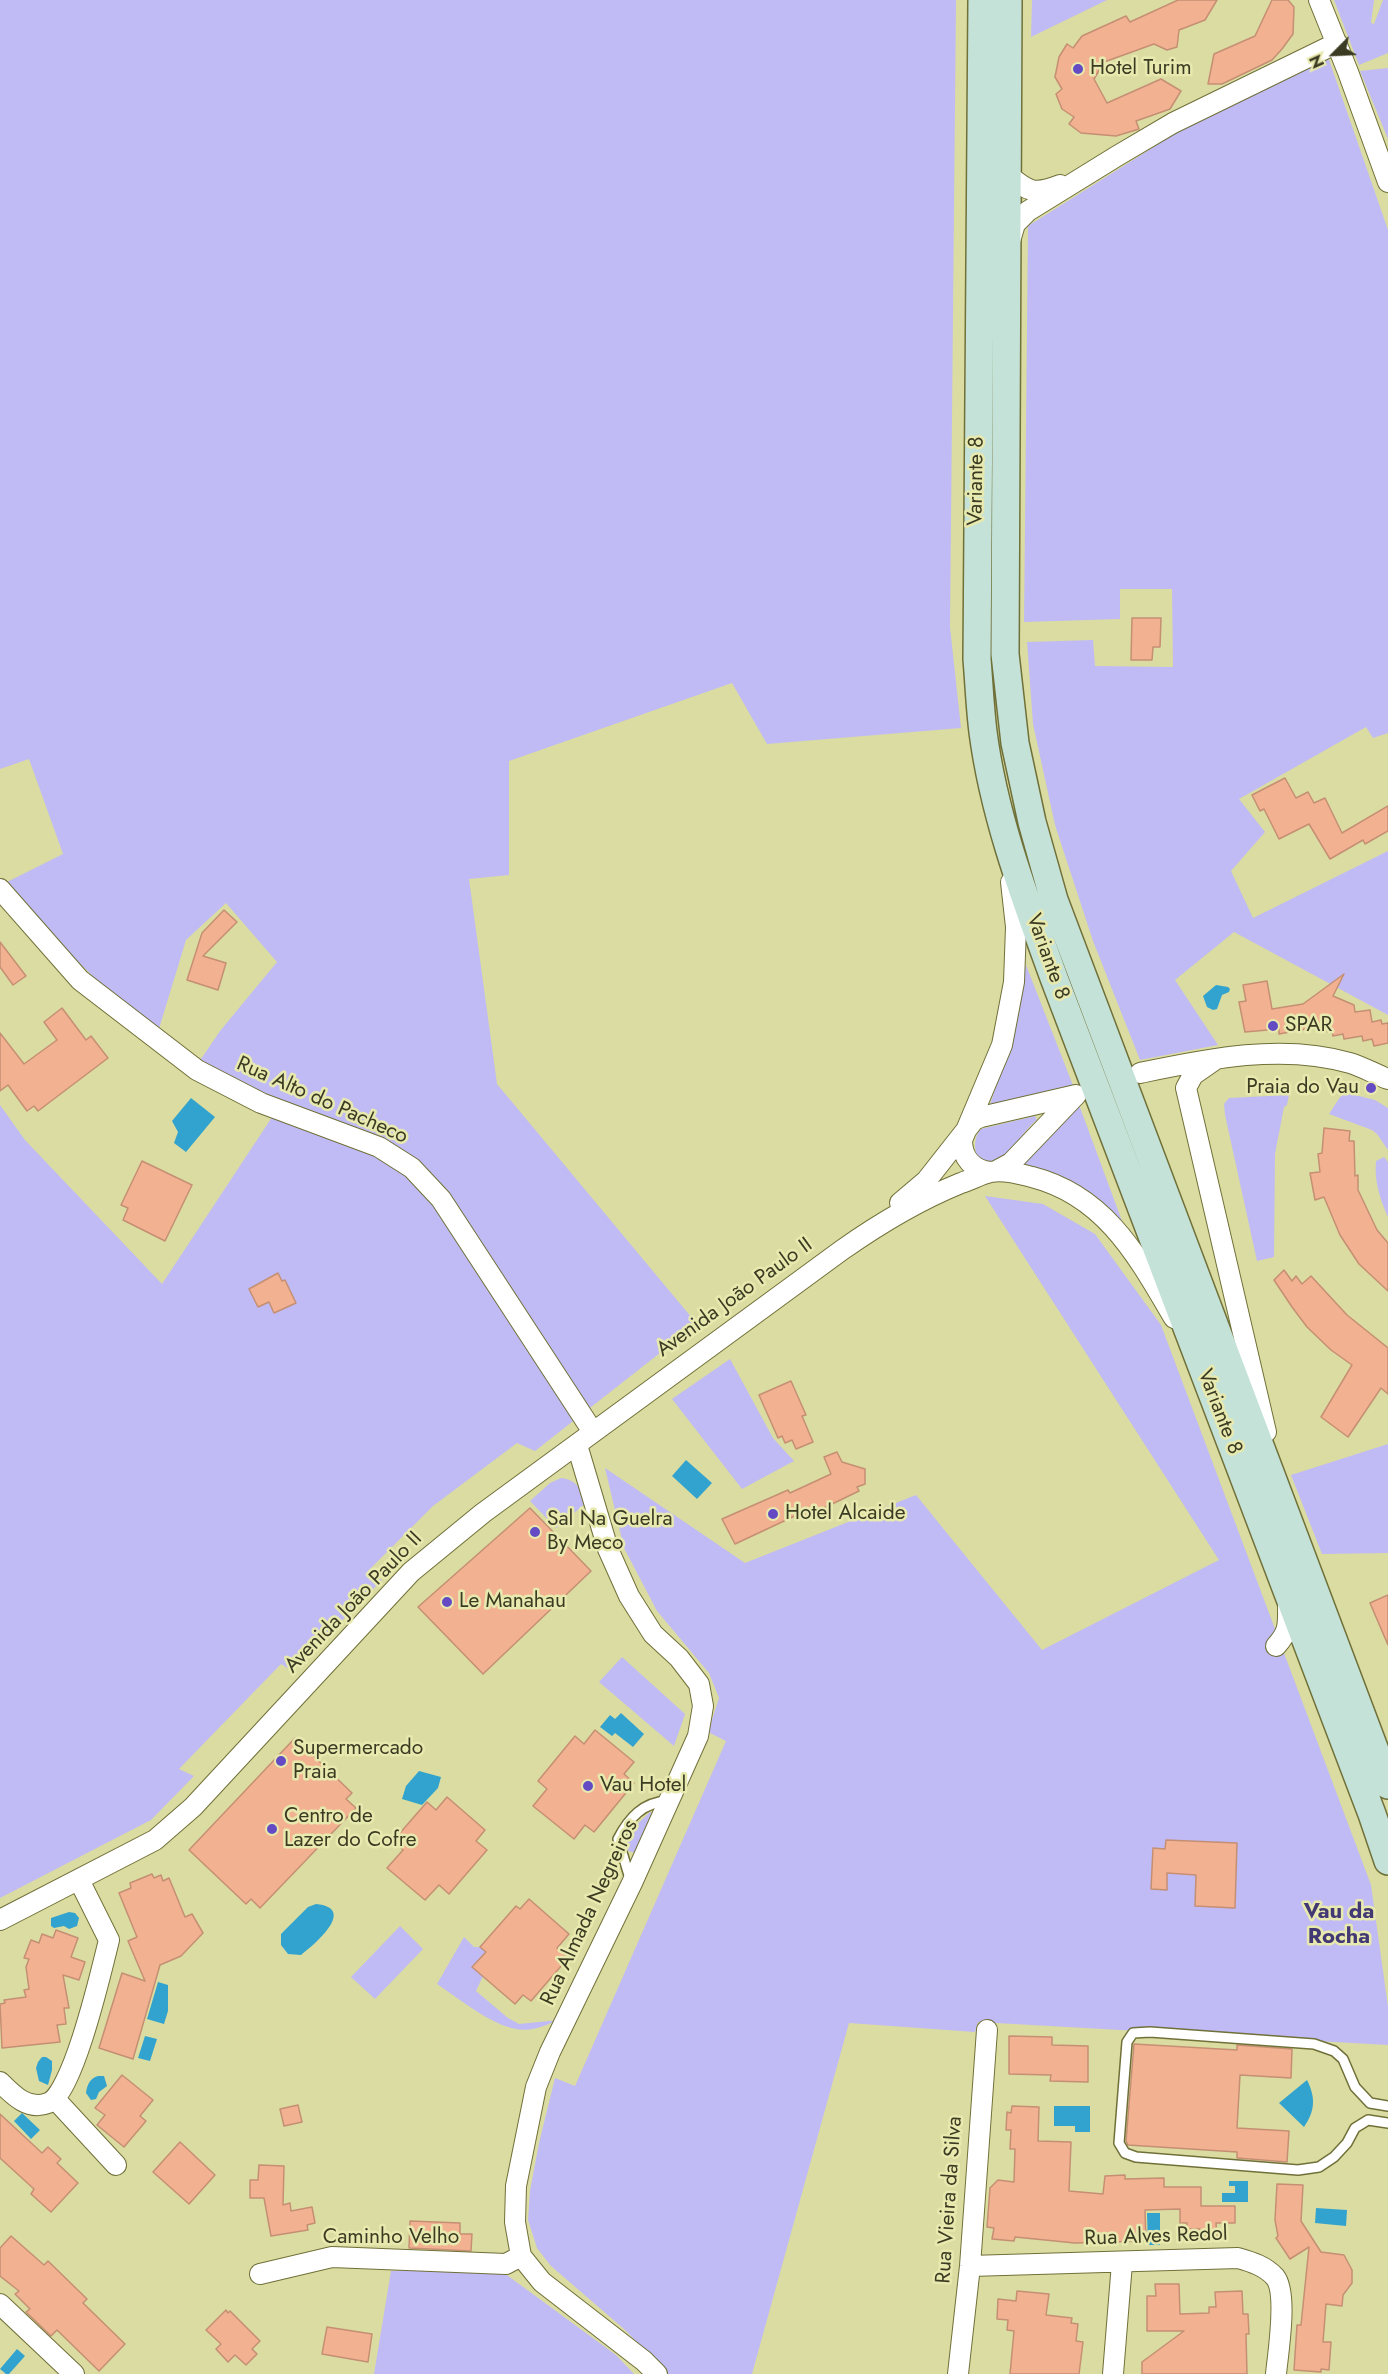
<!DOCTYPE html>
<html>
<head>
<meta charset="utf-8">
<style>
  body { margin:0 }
  #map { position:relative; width:1388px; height:2374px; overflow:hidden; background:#dbdca1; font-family:Jost,sans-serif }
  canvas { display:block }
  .north { position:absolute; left:1304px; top:24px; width:60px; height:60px; -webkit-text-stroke:4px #e8e9ae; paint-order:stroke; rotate:246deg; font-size:16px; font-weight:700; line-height:24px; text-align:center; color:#3b3b23 }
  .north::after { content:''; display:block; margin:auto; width:21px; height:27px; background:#3b3b23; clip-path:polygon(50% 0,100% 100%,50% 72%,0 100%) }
</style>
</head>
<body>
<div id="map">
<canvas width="1388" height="2374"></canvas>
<div class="north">N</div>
</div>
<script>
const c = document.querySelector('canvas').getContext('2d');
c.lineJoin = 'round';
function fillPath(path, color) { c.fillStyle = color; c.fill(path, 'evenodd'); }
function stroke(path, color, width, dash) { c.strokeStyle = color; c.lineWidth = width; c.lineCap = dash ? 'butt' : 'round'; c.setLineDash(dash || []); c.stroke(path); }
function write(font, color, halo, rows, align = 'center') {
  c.font = font + ' Jost,sans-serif'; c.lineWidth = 5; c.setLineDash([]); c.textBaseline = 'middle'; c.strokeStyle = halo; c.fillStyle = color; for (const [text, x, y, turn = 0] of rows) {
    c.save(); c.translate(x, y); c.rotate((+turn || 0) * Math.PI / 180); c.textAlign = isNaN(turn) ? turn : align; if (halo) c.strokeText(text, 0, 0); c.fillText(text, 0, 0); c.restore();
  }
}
const green = new Path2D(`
  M0,0H956L950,627L961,728L767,744L732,683L509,761V875L469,879L497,1084L697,1324L535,1451L517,1443L433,1506L368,1571L382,1580L292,1671L281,1664L179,1769L194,1776L151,1820L0,1898V1105L25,1140L162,1284L282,1102L197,1065L220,1031L277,962L226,903L186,940L158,1032L121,1004L55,939L5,883L63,854L29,759L0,769Z
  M1032,0H1107L1031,37Z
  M1334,0H1374L1371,23L1374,24L1383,0H1388V53L1359,65Z
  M1328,57L1388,230V733L1373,738L1366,727L1239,799L1265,832L1231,871L1253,918L1388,851V1015L1234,932L1175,980L1218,1045L1140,1060L1093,941L1055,825L1033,724L1027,642L1093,640L1095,666L1173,667L1172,589H1120V619L1024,622L1028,226L1176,133Z
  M1388,68V139L1360,71Z
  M1026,965L1074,1088L990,1105L1013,1031Z
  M1347,1093L1375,1100L1388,1108V1150L1377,1134L1372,1130L1329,1114L1340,1097Z
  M1289,1095L1287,1105L1284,1107L1275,1154L1274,1257L1257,1261L1225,1115L1224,1104L1229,1098Z
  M1078,1102L1122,1221L1065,1180L1017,1167Z
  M1035,1116L1037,1120C1023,1130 1009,1159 993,1163C973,1167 971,1139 981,1129Z
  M1384,1157L1388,1162V1217C1380,1199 1374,1181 1376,1161Z
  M985,1196L1043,1204L1095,1234L1161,1325L1371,1885L1388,2007V2045L978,2022L975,2032L849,2023L752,2374H668L624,2329L551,2266L537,2248L528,2220L530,2191L539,2143L555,2078L575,2086L726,1741L708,1732L719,1698L709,1673L657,1611L624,1548L605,1468L745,1563L916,1495L1042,1650L1219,1560Z
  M730,1359L773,1438L794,1461L742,1489L672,1399Z
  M1388,1444V1553L1322,1554L1291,1475Z
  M561,1478C578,1480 581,1490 585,1504L556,1528L530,1501L550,1483Z
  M622,1657L685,1714L674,1746L599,1682Z
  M650,1812L653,1814L636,1853L628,1851L626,1835Z
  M400,1926L423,1949L375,1999L351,1977Z
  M464,1937L474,1947H480L486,1952L473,1967L483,1976L476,1991L508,2018L519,2024L559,2020C550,2023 541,2028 532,2029C503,2036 460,1999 437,1984Z
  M500,2270L616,2355L634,2374H374L391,2271Z`);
const water = new Path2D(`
  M1216,985L1228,987L1230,989L1229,992L1222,995L1217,1009L1213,1010L1207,1007L1203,996Z
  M191,1098L215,1117L186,1152L174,1143L178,1132L172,1121Z
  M686,1460L712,1483L697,1499L672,1476Z
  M621,1713L644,1734L633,1747L615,1733L612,1736L600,1727L610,1715L615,1719Z
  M419,1771L441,1777L438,1788L422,1805L402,1799L406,1786Z
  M316,1904C358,1908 314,1945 301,1955L288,1954L281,1945V1934L308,1907Z
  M69,1912L75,1913L79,1918L77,1926L69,1929L64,1926L54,1928L51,1926V1918Z
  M158,1982L168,1985V2011L164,2024L147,2019Z
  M145,2036L157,2039L150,2061L138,2058Z
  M42,2057H46L52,2061V2070L48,2085L39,2081L36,2068L38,2062Z
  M98,2076H104L107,2086L99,2092L96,2099L91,2100L86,2093C87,2085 90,2078 98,2076Z
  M1307,2080C1316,2098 1315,2111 1304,2127L1279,2103Z
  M1054,2106H1090V2132H1075V2126H1054Z
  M22,2113L40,2130L31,2139L14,2121Z
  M1229,2181H1248V2202H1222V2193H1235V2186H1229Z
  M1316,2208L1347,2210L1346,2226L1315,2223Z
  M1147,2213H1160V2245H1148Z
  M17,2349L25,2356L9,2374H6L0,2369Z`);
const building = new Path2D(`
  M1178,0H1217L1205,20L1179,30L1177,47L1167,50L1154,44L1104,62L1094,79L1107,103L1161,79L1181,91L1170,109L1136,121L1139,129L1116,136L1081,133L1069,124L1074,117L1062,109L1056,94L1062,89L1055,77L1059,57L1067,44L1073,48L1082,36L1126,16L1130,22Z
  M1272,0H1288L1294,7L1293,34L1282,49L1272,60L1222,84H1208L1214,54L1255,36Z
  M1132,618H1161L1160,647H1153L1152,660H1131Z
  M1285,778L1296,798L1308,792L1314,803L1325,798L1342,833L1388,806V831L1365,844L1363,840L1330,859L1309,824L1279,839L1264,809L1260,811L1252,795Z
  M224,910L237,922L203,956L226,963L218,990L187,980L202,933Z
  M0,942L26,976L13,985L0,967Z
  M1344,974L1333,996L1354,1005L1355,1012L1370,1010L1372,1022L1381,1020L1382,1024L1388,1023V1043L1374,1046L1372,1039L1363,1041L1362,1036L1344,1039L1343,1034L1333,1036L1332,1031L1323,1032L1322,1026L1279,1034V1029L1245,1032L1239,1002L1246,1001L1243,985L1267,981L1272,1009L1303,1004Z
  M62,1008L86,1040L91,1036L108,1058L38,1111L34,1106L27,1111L8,1085L0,1091V1033L24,1064L57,1040L44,1022Z
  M1324,1128L1350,1131L1349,1141H1354L1355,1176L1358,1175V1190L1377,1230L1388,1243V1291L1359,1264L1340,1235L1324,1197L1315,1200L1310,1173L1320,1172L1318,1154L1322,1153Z
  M142,1161L192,1185L165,1241L123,1220L128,1208L121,1205Z
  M1284,1270L1292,1281L1296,1276L1302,1284L1311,1276L1347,1315L1388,1348V1394L1381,1388L1348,1437L1321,1417L1352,1365L1331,1350L1307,1327L1292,1307L1274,1280Z
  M278,1273L282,1281L285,1280L296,1303L274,1313L269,1302L258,1307L249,1289Z
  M791,1381L806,1415L802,1416L813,1442L796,1449L792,1440L785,1443L782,1436L778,1438L759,1395Z
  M837,1452L842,1462L865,1469V1484L857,1487L859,1491L801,1519L799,1514L735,1544L722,1519L788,1490L790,1493L831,1474L824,1457Z
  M530,1508L591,1571L483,1674L418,1607Z
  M1388,1595V1645L1370,1603Z
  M595,1730L634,1762L624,1774L634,1783L594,1832L585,1825L574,1839L533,1806L547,1789L538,1781L575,1736L584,1744Z
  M295,1738L352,1793L346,1799L356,1808L260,1908L251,1899L246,1904L189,1850Z
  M447,1797L485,1830L476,1841L487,1850L449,1894L439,1885L425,1900L387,1868L403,1850L393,1841L427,1802L436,1810Z
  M1166,1840L1237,1843L1235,1908L1195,1906L1196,1875L1167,1873V1890L1151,1889L1153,1848L1165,1849Z
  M152,1874L154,1878L161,1875L163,1881L169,1878L185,1917L192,1914L203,1933L181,1956L160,1965L133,2059L99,2048L122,1973L145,1981L128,1941L137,1937L119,1893L131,1888L130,1883Z
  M529,1899L569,1934L557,1948L568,1958L531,2001L523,1995L515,2004L472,1967L486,1952L480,1947L516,1906L520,1909Z
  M56,1930L78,1938L71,1957L85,1962L79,1980L63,1975L69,2008H64L66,2024L57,2025L60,2042L2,2048L0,2004L5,2003L4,2000L26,1997L24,1990L29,1989L26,1967L29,1959L24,1958L31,1940L39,1943L42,1934L53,1938Z
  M1009,2036L1052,2037V2045L1088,2046V2082L1050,2081L1051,2075L1009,2074Z
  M1134,2044L1237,2050V2045L1292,2049L1291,2078L1240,2075L1237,2128L1289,2131L1287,2162L1237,2158V2152L1128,2145L1126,2141Z
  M122,2075L153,2100L140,2116L146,2121L124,2147L97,2125L105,2115L95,2108Z
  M298,2105L302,2122L284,2126L280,2109Z
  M1012,2106L1039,2107L1038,2141L1071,2142L1069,2191L1103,2194L1105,2176L1125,2175V2179L1164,2178V2187H1201V2206H1235V2223H1216L1217,2236H1200V2229H1187V2223H1180V2209L1145,2210L1146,2241L1075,2243L1015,2237L1014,2241L992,2239L994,2228L987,2227L990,2188L998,2180L1014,2182L1015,2149H1010L1011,2130H1006L1007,2112L1011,2113Z
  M0,2114L42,2153L48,2147L61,2159L57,2163L78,2183L51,2212L31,2194L34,2189L0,2158Z
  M180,2142L215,2175L189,2204L153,2172Z
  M259,2165L284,2166L283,2205L290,2203L291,2211L312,2207L315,2223L307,2225L308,2230L271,2236L264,2198H250V2180H258Z
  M1277,2184L1303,2185L1301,2221L1321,2252L1344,2255L1352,2270V2283L1343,2295L1342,2306L1326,2304L1323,2342H1331L1329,2370L1321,2369V2372L1294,2370L1297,2325H1301L1309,2247L1290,2259L1276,2238L1278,2236L1275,2220Z
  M410,2221L460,2223V2234H472L471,2251L409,2248Z
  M11,2236L44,2265L48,2261L87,2299L83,2303L125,2344L99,2371L57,2330L51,2336L26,2312L30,2309L15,2294L19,2291L0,2276V2248Z
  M1155,2284H1179L1180,2314L1209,2313V2307H1216L1215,2292L1242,2291L1243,2314H1248L1249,2334H1246L1247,2374H1142V2362L1184,2331H1147V2296H1156Z
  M1017,2291L1049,2294L1046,2315L1072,2318L1071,2323L1078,2324L1076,2341L1083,2342L1079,2374H1010L1014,2331L1007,2330L1008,2320L997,2319L998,2299L1016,2301Z
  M226,2310L228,2313L230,2311L260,2341L252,2349L257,2354L246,2365L235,2355L228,2362L216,2349L221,2344L206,2330Z
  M327,2327L372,2334L368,2362L322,2354Z`);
const lane = new Path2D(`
  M631,1882L618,1839C629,1818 643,1802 668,1801
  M1388,2106L1370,2103L1355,2087L1343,2059L1334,2051L1314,2044L1150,2032L1133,2033L1127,2042L1119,2143L1125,2153L1136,2157L1298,2170L1319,2167L1334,2157L1347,2143L1355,2128L1368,2120L1388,2123`);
const street = new Path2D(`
  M1319,0L1348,72L1388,182
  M1008,175C1029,192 1034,195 1060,185
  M1010,241L1015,224L1028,211L1117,156L1173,123L1337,43
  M0,889L80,980L197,1070L261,1103L379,1147L412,1168L441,1199L593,1432
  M1216,1059L1193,1075L1186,1088L1266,1432
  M1140,1073C1207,1059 1282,1043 1350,1063C1363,1067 1375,1074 1388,1079
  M996,1171L1011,1163L1076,1095
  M990,1172C973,1170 962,1158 962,1140L1002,1045L1014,982L1016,927L1011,882
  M900,1203L926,1181L974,1120L981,1117L1076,1095
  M577,1445L608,1549L629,1596L653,1634L679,1658L699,1684L703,1706L698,1736L632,1883L550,2052L536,2087L516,2186L515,2222L521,2256L542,2282L644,2361L657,2374
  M1276,1646C1290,1631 1288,1623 1288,1604
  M0,1920L155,1840L193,1807L411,1572L483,1513L842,1250C879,1224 919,1200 961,1183C971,1180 981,1174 991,1172C1004,1169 1020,1174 1032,1177C1106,1196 1138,1257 1174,1318
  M0,2082C13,2095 28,2111 48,2103C73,2095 102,1968 109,1940L79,1880
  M55,2099L116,2165
  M970,2266L1238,2258C1252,2262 1265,2266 1275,2277C1288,2293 1278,2353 1276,2374
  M260,2274L332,2257L506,2264L521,2256
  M0,2304L74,2374
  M958,2374L970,2266L987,2030
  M1113,2374L1122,2263`);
const secondary = new Path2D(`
  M982,0L977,659C979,683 980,708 983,732C994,817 1025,898 1054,978L1372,1814L1388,1861
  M1008,0L1005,654L1015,743L1032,822L1054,900L1388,1785`);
const markers = [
  [1078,69,6,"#654bc3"],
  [1273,1026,6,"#654bc3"],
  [1371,1088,6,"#654bc3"],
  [773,1514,6,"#654bc3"],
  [535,1532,6,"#654bc3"],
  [447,1602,6,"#654bc3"],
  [281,1761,6,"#654bc3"],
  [588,1786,6,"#654bc3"],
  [272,1829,6,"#654bc3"]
];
const poiNames = [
  ["Hotel Turim",1090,69],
  ["SPAR",1285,1026],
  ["Praia do Vau",1359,1088,"right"],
  ["Hotel Alcaide",785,1514],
  ["Sal Na Guelra",547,1520],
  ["By Meco",547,1544],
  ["Le Manahau",459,1602],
  ["Supermercado",293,1749],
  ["Praia",293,1773],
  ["Vau Hotel",600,1786],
  ["Centro de",284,1817],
  ["Lazer do Cofre",284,1841]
];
const streetNames = [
  ["Variante 8",977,481,-89],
  ["Variante 8",1047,957,70],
  ["Rua Alto do Pacheco",322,1101,24],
  ["Avenida João Paulo II",735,1298,-36],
  ["Variante 8",1219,1412,69],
  ["Avenida João Paulo II",354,1603,-46],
  ["Rua Almada Negreiros",590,1913,-65],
  ["Rua Vieira da Silva",950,2200,-86],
  ["Rua Alves Redol",1156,2237,-2],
  ["Caminho Velho",391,2238]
];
const neighbourhoodNames = [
  ["Vau da",1339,1913],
  ["Rocha",1339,1938]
];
fillPath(green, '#c0bbf5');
fillPath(water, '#32a3ce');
fillPath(building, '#f2b291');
stroke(building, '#c58f74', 1.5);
stroke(lane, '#707039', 12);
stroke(street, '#707039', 22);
stroke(secondary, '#707039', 30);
stroke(lane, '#fff', 9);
stroke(street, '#fff', 20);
stroke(secondary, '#c4e2d8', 27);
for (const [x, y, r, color] of markers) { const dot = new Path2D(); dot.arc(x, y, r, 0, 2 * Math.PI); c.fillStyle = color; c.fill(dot); stroke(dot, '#e8e9ae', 2); }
write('21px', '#3b3b23', '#e8e9ae', poiNames, 'left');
write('21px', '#3b3b23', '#e8e9ae', streetNames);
write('bold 22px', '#423874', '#e8e9ae', neighbourhoodNames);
</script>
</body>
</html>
